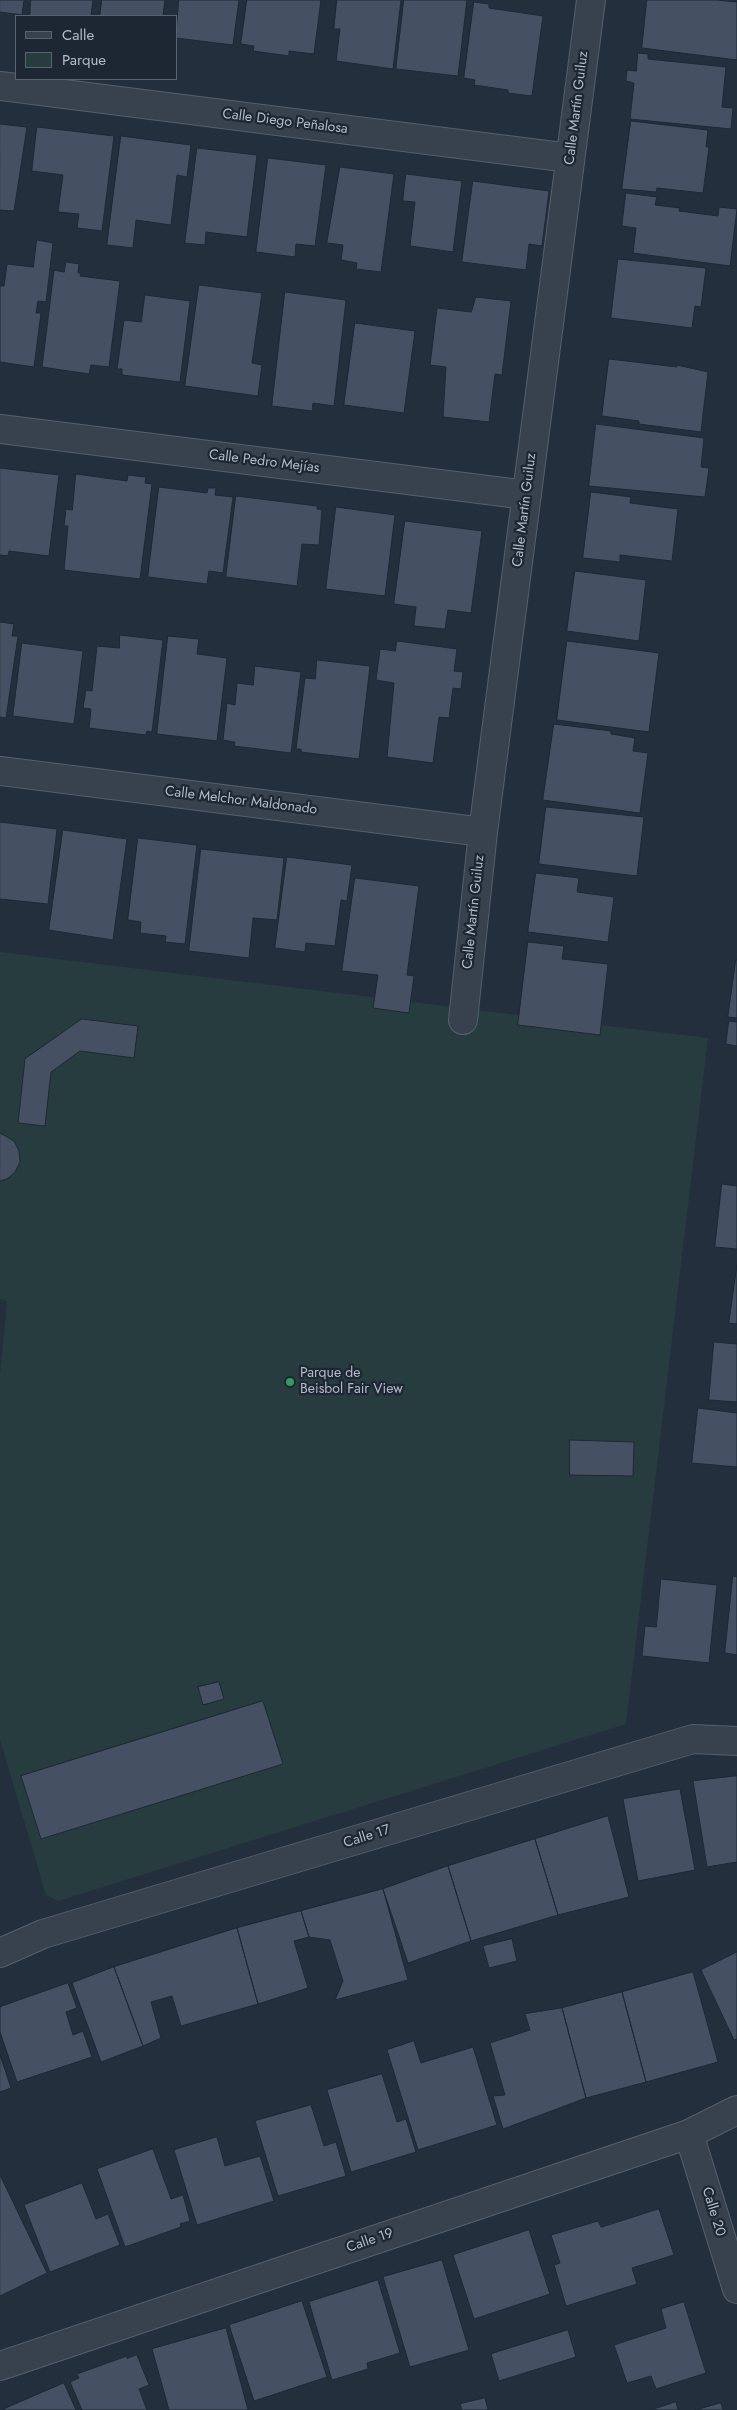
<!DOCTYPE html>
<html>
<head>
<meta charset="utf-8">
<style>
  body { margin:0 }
  #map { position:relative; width:737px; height:2410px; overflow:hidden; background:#242f3e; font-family:Jost,sans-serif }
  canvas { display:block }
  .legend { position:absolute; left:15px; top:15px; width:162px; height:65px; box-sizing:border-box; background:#1d2633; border:1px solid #59626f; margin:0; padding:6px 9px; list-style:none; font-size:15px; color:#b4bcc9 }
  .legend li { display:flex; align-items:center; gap:10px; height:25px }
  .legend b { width:25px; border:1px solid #59626f }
</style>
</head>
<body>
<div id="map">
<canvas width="737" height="2410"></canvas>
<ul class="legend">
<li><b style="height:6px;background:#38414e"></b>Calle</li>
<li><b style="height:14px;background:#263c3f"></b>Parque</li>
</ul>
</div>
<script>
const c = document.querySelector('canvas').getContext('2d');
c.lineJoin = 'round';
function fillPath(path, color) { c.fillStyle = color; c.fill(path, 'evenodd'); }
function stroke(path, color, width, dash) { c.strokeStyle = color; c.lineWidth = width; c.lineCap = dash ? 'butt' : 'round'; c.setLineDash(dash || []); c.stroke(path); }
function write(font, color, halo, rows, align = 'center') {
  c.font = font + ' Jost,sans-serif'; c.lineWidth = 4.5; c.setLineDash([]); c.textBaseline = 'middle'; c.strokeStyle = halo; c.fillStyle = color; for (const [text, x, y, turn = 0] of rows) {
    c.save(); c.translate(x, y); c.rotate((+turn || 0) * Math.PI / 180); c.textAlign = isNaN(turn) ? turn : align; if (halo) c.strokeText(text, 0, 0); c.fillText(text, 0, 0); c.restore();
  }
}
const green = new Path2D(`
  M0,952L708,1038L626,1724L58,1901L46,1895L0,1740V1375L7,1301L0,1299Z`);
const building = new Path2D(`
  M0,0H24L22,15L0,12Z
  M31,0H93L91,16H30Z
  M102,0H165L163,16H100Z
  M179,0H239L233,45L176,38Z
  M247,0H321L314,54L289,51V56L253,51L254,46L241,44Z
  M337,0H401L393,69L336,61L340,29H334Z
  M404,0H467L458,76L396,69Z
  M647,0H717L737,2V60L642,48Z
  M474,2L489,4V8L543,16L532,96L508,93V90L474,85L475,80L464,78Z
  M638,53L648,54V59L726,67L722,107L733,108L731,129L630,119L634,83L626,81L627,70L636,71Z
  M631,121L708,130L706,147H709L703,193L657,188L656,192L622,189Z
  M0,124L27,127L14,211L0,210Z
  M37,127L114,136L102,231L77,228L79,214L58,212L63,175L32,171Z
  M121,136L191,145L187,177L177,175L171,225L136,220L133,248L107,245Z
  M197,148L257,155L247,237L206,232L205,245L185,243Z
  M268,158L326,165L315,246L296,244L295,257L256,252Z
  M340,167L394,174L381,272L356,269L357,263L341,260L343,245L327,243Z
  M406,174L462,181L453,252L410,246L415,202L403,201Z
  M473,181L549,191L542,246L529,244L526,270L462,262Z
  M626,193L657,197L655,205L680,208L679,211L718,216L719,207L737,209L730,266L633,253L636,228L622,226Z
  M37,240L53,243L46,302L38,301L36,313H41L34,367L0,362V286H4L7,264L33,267Z
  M618,259L706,268L701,307L695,306L692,328L611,318Z
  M66,262L79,264L78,273H81L80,276L120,281L109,367L91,365L89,374L42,367L54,270L64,272Z
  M199,285L262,293L252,363L262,365L258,396L185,386Z
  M285,292L346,300L334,406L313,403L312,411L272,406Z
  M145,295L190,301L180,382L122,375V369H117L124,320L141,322Z
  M476,297L511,301L502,375L495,374L489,422L443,417L446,367L430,365L437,308L471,312Z
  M355,323L415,331L404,413L344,405Z
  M609,359L677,367V365L708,372L701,432L639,424V421L602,416Z
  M596,424L704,438L701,467L709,468L705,497L589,486Z
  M0,468L59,475L49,556L9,551L8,556L0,555Z
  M76,474L127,481L128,475L146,477L145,483L152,484L140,579L64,570L68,526H64L66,509L72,510Z
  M159,487L207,493L208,488H216L215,495L233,497L223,573L209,571L207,584L148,577Z
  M591,492L631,497L630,503L678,509L672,561L620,555V562L583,558Z
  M236,496L317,506V509L322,510L319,545L302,544L297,586L226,577Z
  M336,507L395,515L385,596L326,589Z
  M405,521L482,531L471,613L448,610L445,629L414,626L416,607L394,604Z
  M575,571L646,580L639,641L567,631Z
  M0,622L14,624L12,636H18L6,718L0,717Z
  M120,635L163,640L152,732L147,731L146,735L89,728L91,709L83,708L86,690L92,691L97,646L119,648Z
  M168,636L199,639L197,654L227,658L217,741L157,734Z
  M397,641L457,649L454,671L463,672L461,689L453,688L449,718L439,717L433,763L387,757L394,683L376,680L380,649L395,651Z
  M567,641L659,653L649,732L557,720Z
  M22,643L83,651L74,724L13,716Z
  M317,660L370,666L359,759L301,752V749H296L305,678L315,679Z
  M255,666L301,672L291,753L234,746L235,742L223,740L227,703L235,705L237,683L253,685Z
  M554,724L611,731V734L635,738L633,751L648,753L640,813L543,800Z
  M546,807L644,817L637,876L539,864Z
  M0,822L57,829L48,904L0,899Z
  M63,830L127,839L113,940L49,930Z
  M138,838L197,845L185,944L165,942L166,936L140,933L141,922L128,920Z
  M201,849L284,858L277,920L253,918L249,958L189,951Z
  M287,857L352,865L347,901L341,900L335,946L306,943L305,952L275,948Z
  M536,873L579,878L577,892L614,897L608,942L528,932Z
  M355,878L419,886L407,975L414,976L409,1013L373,1008L378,975L342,971Z
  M528,942L564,946L562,959L608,964L600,1035L518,1025Z
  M736,960H737V1018L728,1017Z
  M82,1019L138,1026L134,1058L80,1051L51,1072L45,1126L18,1123L25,1059Z
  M729,1021L737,1022V1046L726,1044Z
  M0,1133L14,1141L19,1151L20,1162L15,1172L7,1179L0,1181Z
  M722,1184L737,1186V1249L715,1247Z
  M737,1265V1324L729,1323Z
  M714,1342L737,1344V1402L709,1400Z
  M698,1408L737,1413V1467L692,1463Z
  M570,1440L634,1442L633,1476L570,1475Z
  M733,1576L737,1577V1655L725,1653Z
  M661,1579L717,1585L709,1663L642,1656L645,1626L656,1627Z
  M219,1682L224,1699L203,1705L198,1687Z
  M263,1701L283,1764L41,1839L21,1776Z
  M737,1776V1862L707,1867L693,1781Z
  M680,1789L695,1870L638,1881L623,1799Z
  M608,1816L629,1897L558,1915L535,1839Z
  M535,1839L558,1915L471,1941L448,1866Z
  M448,1866L471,1941L408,1963L383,1889Z
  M383,1889L408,1980L335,2000L343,1981L330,1940L309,1937L301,1911Z
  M301,1911L309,1937L294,1941L308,1988L258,2004L237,1928Z
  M237,1928L258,2004L181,2026L172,1996L151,2002L161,2038L143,2046L114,1967Z
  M512,1939L517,1961L489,1968L483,1946Z
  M737,1952V2039L734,2040L701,1970Z
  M114,1967L143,2046L101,2062L72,1983Z
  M693,1972L718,2062L646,2082L622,1992Z
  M68,1983L77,2008L66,2012L73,2035L83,2031L92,2057L17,2082L0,2032V2007Z
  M622,1992L646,2082L586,2098L562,2008Z
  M562,2008L586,2098L503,2129L493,2096L505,2095L490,2043L530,2030L525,2014Z
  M414,2041L421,2063L473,2047L497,2125L418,2150L387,2050Z
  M0,2055L11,2088L0,2092Z
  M382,2074L397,2122L406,2119L416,2152L351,2172L327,2090Z
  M311,2105L324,2146L336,2142L346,2176L278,2196L255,2121Z
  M217,2137L225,2166L260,2156L274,2201L197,2225L174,2150Z
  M153,2149L171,2199L183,2195L190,2221L180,2224L181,2227L125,2247L97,2169Z
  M0,2175L47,2273L0,2296Z
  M82,2183L96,2219L108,2214L120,2245L50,2272L24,2205Z
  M659,2209L674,2255L632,2268L637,2284L566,2306L554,2265L560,2263L551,2235L598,2221L601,2227Z
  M529,2230L550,2294L474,2319L453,2255Z
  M442,2260L469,2350L410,2367L383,2277Z
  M378,2280L400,2353L367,2363L368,2369L332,2380L309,2302Z
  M302,2301L327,2377L254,2401L229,2325Z
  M684,2302L706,2373L656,2389L651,2376L627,2383L614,2345L666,2328L661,2309Z
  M226,2328L248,2410H169L152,2349Z
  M568,2330L576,2357L499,2381L491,2354Z
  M137,2355L149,2385L139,2389L147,2410H82L70,2382L79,2378L77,2374L127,2356V2358Z
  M64,2383L76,2410H4V2409Z
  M485,2398L488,2410H462L460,2404Z
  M676,2402L678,2410H651Z
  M721,2403L723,2410H696Z`);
const minor = new Path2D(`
  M0,86L570,158
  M0,429L527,495
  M0,771L483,832
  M463,1020L483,832L591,0
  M0,1953L43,1934L693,1739L737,1741
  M689,2134L737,2289
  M0,2366L689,2134L737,2110`);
const markers = [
  [290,1382,5,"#2e9e5b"]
];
const streetNames = [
  ["Calle Martín Guiluz",577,108,-83],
  ["Calle Diego Peñalosa",285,122,7],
  ["Calle Pedro Mejías",264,462,7],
  ["Calle Martín Guiluz",525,510,-83],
  ["Calle Melchor Maldonado",241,801,7],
  ["Calle Martín Guiluz",474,912,-84],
  ["Calle 17",367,1837,-17],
  ["Calle 20",713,2212,73],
  ["Calle 19",370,2241,-19]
];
const poiNames = [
  ["Parque de",300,1374],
  ["Beisbol Fair View",300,1390]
];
fillPath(green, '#263c3f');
fillPath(building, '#455162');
stroke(building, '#1f2835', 1);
stroke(minor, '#565f6c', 30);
stroke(minor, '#38414e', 28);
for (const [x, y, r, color] of markers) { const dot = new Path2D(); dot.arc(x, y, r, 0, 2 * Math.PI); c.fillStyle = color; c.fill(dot); stroke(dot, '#1d2633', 2); }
write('14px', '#b4bcc9', '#1d2633', streetNames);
write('14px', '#b4bcc9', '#1d2633', poiNames, 'left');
</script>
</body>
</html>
